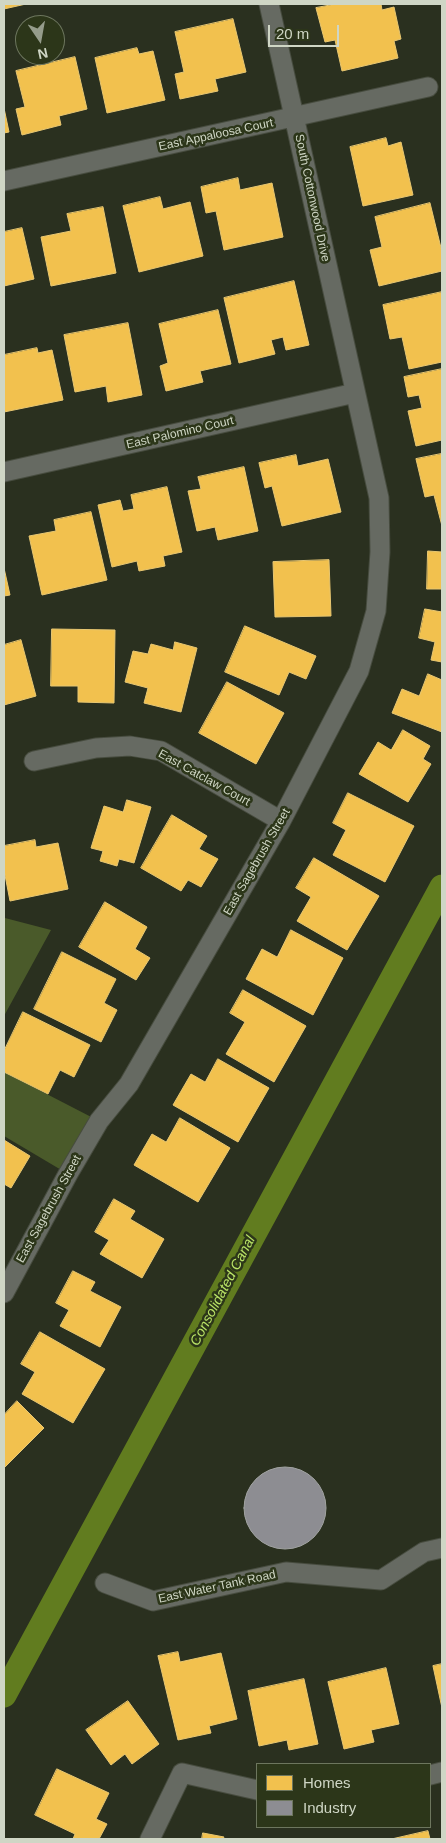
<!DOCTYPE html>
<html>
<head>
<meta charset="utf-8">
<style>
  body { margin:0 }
  #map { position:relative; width:446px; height:1843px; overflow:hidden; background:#2a301f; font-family:Helvetica,sans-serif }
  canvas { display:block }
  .frame { position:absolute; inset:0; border:5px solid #cfd6c5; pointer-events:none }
  .legend { position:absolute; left:256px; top:1763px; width:175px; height:65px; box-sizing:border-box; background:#2c3619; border:1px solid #6d765e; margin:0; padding:6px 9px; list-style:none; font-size:15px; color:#cfd6c5 }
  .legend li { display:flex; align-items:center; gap:10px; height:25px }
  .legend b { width:25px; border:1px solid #6d765e }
  .north { position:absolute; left:15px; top:15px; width:50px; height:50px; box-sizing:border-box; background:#2c3619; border:1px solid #6d765e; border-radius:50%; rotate:168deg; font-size:14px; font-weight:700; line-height:20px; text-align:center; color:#cfd6c5 }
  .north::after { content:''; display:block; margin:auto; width:18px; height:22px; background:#959c8b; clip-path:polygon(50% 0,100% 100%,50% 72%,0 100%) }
  .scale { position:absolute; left:268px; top:25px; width:71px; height:22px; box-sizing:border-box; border:2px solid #cfd6c5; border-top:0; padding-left:6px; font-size:15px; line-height:18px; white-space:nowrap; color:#cfd6c5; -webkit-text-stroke:4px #2c3619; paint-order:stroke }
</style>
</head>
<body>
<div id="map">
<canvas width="446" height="1843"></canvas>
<div class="frame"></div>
<ul class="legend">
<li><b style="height:14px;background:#f2c14e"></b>Homes</li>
<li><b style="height:14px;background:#8d8d92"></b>Industry</li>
</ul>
<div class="north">N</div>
<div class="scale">20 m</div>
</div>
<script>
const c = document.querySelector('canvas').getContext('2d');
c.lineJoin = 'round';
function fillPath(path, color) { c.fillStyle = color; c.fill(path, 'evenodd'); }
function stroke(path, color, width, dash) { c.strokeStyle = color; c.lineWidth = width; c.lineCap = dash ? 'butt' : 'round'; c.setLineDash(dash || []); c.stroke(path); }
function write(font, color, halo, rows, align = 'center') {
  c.font = font + ' Helvetica,sans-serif'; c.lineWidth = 5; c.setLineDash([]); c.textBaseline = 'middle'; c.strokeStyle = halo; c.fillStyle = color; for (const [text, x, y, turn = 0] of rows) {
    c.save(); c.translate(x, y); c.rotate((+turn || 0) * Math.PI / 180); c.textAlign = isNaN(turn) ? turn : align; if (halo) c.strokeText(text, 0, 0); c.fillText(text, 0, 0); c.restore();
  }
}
const green = new Path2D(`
  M4,914L5,918L51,930L4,1016Z
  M4,1072L99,1121L68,1174L4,1136Z`);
const homes = new Path2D(`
  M4,4H26L4,9Z
  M336,4H381L382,10L394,7L401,39L394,41L398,58L342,71L335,40L325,42L316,8Z
  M233,19L246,72L215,79L218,91L180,99L175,74L184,72L175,32Z
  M137,48L139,54L153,51L165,100L107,113L95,58Z
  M75,57L87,109L59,116L61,125L22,135L16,109L25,107L16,71Z
  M4,108L9,132L4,133Z
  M386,138L388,146L401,142L413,195L363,206L350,147Z
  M238,178L240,190L272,183L283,237L224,250L216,211L206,213L201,187Z
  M160,197L163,209L190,202L203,256L139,272L123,206Z
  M430,203L442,252V271L379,286L370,250L382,247L375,217Z
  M103,207L116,273L51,286L41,237L71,231L67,214Z
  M22,228L34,279L4,286V232Z
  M294,281L309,345L286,350L283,337L271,340L275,354L239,363L224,298Z
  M442,292V362L409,369L402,337L390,339L383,305Z
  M218,310L231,364L200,371L203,382L166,391L160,366L168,363L159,324Z
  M128,323L142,395L108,402L106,386L75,392L64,335Z
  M37,348L38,353L52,350L63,400L4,412V355Z
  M442,369V440L416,446L408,411L422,408L419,395L408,397L404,377Z
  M441,454L442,458V526L434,495L425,497L416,459Z
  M296,455L298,466L328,459L341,512L282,526L272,486L265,488L259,463Z
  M244,467L258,531L218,540L215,527L197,531L188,491L201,489L198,477Z
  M167,487L182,552L163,556L165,566L139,571L137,561L112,567L98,505L120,500L123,511L134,509L131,495Z
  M91,512L107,580L42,595L29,536L56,531L54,520Z
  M428,551L442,552V589H427Z
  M329,560L331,616L275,617L273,562Z
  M4,568L10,595L4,596Z
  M425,609L442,612V662L431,660L435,642L419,638Z
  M245,626L316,656L306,679L289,672L279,695L225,672Z
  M52,629L115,630L114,703L78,702V686H51Z
  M21,640L36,696L4,705V645Z
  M175,642L197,648L181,712L144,703L148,688L125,682L133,651L148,654L151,644L173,650Z
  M428,674L442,680V732L392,713L402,689L419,696Z
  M227,682L284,713L256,764L199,733Z
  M403,730L430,746L423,759L431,764L408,802L359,774L378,742L391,750Z
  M348,793L414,826L385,882L333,855L346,830L333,823Z
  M127,800L151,807L134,863L119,859L117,866L100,861L103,851L91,848L104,806L123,812Z
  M172,815L207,836L199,849L218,859L201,887L188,880L181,891L141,868Z
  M35,840L36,847L58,843L68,889L10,901L4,870V846Z
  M314,858L379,896L347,950L297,921L311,897L296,888Z
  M105,902L147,927L135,949L150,958L136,980L79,947Z
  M291,930L343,958L313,1015L246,979L262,949L277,957Z
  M62,952L116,979L104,1003L117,1010L101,1042L34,1009Z
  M243,990L306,1026L274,1082L226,1054L245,1022L230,1013Z
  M23,1012L90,1045L74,1077L60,1070L48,1094L4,1072V1051Z
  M218,1059L269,1088L238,1142L173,1105L191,1074L205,1082Z
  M180,1118L230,1148L198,1202L134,1165L152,1134L166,1142Z
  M4,1140L30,1156L11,1188L4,1184Z
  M114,1199L135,1211L130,1219L164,1239L142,1278L100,1254L109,1240L95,1232Z
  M73,1271L95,1282L90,1291L121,1307L100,1347L60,1326L69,1310L56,1303Z
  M40,1332L105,1369L73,1423L22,1394L35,1372L21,1364Z
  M17,1401L44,1428L4,1468V1415Z
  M178,1652L180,1662L221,1653L237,1719L209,1726L211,1733L178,1740L158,1656Z
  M442,1664V1708L433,1666Z
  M386,1668L399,1724L371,1730L374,1742L344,1749L328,1682Z
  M304,1679L318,1744L289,1750L287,1740L259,1746L248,1691Z
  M128,1701L159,1744L132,1764L125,1754L111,1765L86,1730Z
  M57,1769L109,1793L96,1819L107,1824L99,1839H73L75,1834L35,1815Z
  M428,1831L430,1839H392Z
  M203,1833L224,1837L223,1839H202Z`);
const industry = new Path2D(`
  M244 1508a41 41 0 1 1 82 0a41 41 0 1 1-82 0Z`);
const canal = new Path2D(`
  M4,1695L442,887`);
const minor = new Path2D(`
  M4,181L428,87
  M4,472L355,393
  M34,761L96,748L130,746L161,751L281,821
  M4,1293L68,1174L99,1121L129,1084L281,821L359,671L376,611L380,552L379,498L269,4
  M105,1583L153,1601L286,1572L381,1580L424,1552L442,1548
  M430,1775L442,1772
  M150,1839L182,1773L257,1790`);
const streetNames = [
  ["East Appaloosa Court",216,135,-12],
  ["South Cottonwood Drive",312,198,78],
  ["East Palomino Court",180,433,-13],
  ["East Catclaw Court",204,778,29],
  ["East Sagebrush Street",257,862,-60],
  ["East Sagebrush Street",49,1209,-61],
  ["East Water Tank Road",217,1587,-12]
];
const waterNames = [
  ["Consolidated Canal",223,1291,-62]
];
fillPath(green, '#4a5a2a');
fillPath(homes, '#f2c14e');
stroke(homes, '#e8c772', 1);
fillPath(industry, '#8d8d92');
stroke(industry, '#a1a3a1', 1);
stroke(canal, '#617c1f', 25);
stroke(minor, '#474c3f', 21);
stroke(minor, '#666a62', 19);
write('12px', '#cfd6c5', '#2c3619', streetNames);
write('italic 14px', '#bae467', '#2c3619', waterNames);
</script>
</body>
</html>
